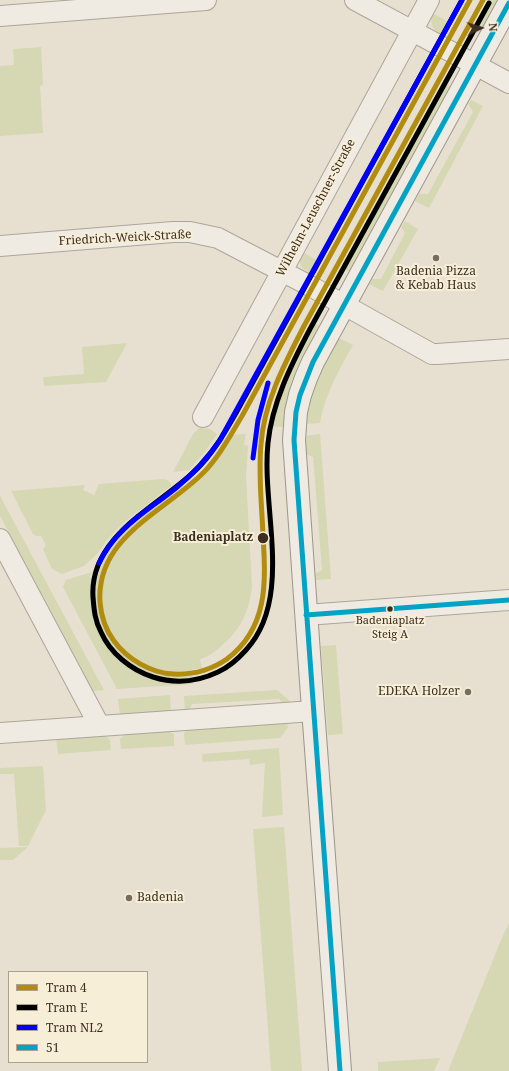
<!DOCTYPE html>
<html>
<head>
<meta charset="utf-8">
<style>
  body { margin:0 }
  #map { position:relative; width:509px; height:1071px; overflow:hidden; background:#e7e0d1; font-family:"Noto Serif",serif }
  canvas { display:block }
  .legend { position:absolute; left:8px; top:971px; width:140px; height:92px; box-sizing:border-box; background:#f7eed8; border:1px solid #ada18e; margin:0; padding:5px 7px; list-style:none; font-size:12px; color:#3d2e20 }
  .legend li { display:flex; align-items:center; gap:8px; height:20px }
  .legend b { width:20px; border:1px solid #ada18e }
  .north { position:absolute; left:461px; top:8px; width:40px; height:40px; -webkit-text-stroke:3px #f7eed8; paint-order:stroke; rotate:86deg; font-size:11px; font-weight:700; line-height:16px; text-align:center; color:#3d2e20 }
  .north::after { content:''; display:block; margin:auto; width:14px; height:18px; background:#3d2e20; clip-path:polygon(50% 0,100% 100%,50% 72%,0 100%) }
</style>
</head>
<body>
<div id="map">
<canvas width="509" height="1071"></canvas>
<ul class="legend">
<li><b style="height:5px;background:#b18c0f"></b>Tram 4</li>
<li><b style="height:5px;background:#000"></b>Tram E</li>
<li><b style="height:5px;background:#00f"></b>Tram NL2</li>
<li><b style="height:5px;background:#03a3c5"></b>51</li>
</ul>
<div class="north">N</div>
</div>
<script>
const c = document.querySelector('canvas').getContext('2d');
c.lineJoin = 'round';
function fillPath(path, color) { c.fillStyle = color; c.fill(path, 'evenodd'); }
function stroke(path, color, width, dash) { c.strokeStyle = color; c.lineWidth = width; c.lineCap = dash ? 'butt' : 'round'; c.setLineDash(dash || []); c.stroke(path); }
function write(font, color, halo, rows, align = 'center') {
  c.font = font + ' "Noto Serif",serif'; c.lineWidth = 4; c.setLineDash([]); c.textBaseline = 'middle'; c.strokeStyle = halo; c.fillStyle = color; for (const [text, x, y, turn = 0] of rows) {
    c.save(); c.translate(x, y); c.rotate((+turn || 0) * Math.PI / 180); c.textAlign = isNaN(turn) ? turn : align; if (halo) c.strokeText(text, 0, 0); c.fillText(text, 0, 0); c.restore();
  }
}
const green = new Path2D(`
  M488,0H499L481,32L473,28Z
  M432,13L451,23L444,37C434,31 429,25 432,13Z
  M41,47L43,85L40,86L43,133L0,136V66L14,65L13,49Z
  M443,82L452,87L350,272L341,267L343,263Z
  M471,100L483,106L429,208L415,201L419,194H428L473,112L468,104Z
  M405,221L418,229L383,291L369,284L373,279H381L405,233L401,227Z
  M303,252L320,262L312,277L301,266L299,258Z
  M311,322L320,326L298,366L291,386L283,427L268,426L275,399L284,375Z
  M339,338L353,345C339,370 325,394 320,423L305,424L311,393L316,380Z
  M127,343L106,382L44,386L43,377L84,374L82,347Z
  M199,428L210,429L217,434L205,452L189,470L173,472L193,434Z
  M246,434L244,445L248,446L246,477L252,586C249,613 240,631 219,648C213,653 208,657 200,659L202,668L191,670L193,684L117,689L63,587L66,580L92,572L90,578L97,579C100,569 103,560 108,551C128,519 169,501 197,476C209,465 218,449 228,435Z
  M320,434L331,579L316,580L315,574L322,570L313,457L306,454L305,436Z
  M163,479L168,480L171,484V486L123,523L108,539L97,554L84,566L62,574L52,569L43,549L46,545L41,536H36L33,534L11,491L85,485L83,490L94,495L99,484Z
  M0,496L104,690L93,691L0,516Z
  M336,645L343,734L328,735L321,646Z
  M277,690L289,700V705H284L279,699L192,704L188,712H185L184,696Z
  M170,695L171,712L120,715L118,699Z
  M287,722L288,727L280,738L185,745L184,733L188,729Z
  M167,731L174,734V746L121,749L120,739L125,734Z
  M104,735L110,740L111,750L58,754L56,738Z
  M279,748L283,815L262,817L265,763L250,765L249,759L203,762L202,754Z
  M43,766L46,810L28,846H19L14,774H0V768Z
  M284,827L302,1071H271L253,829Z
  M28,847L13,860H0V848Z
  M509,923V1071H448L501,940Z
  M440,1058L434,1071H378V1062Z`);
const street = new Path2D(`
  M355,0L509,83
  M0,16L206,0
  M0,246L173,232H190L218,238L312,287L432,354H437L509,349
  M203,417L429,0
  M0,539L99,725
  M306,615L509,600
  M0,733L313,711`);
const secondary = new Path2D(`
  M340,1071L311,682L294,440L296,412L300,395L306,378L313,362L509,3`);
const bus1 = new Path2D(`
  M306,615L509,600
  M340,1071L294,440L296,412L300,395L313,362L509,3`);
const tram1 = new Path2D(`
  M470,0L242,416C230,436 219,457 203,473C164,512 96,537 100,602C101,616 105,629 114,641C127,659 151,673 173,674C192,675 211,670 227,659C268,628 266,583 263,536C262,506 258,475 261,444C264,402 285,363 304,326L483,0`);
const tram2 = new Path2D(`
  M462,0L236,413C225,432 214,452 198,468C161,505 89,535 93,597C94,610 95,621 101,632C110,653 131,670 153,677C175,684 197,682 218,672C229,667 238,659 246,650C294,598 261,508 268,443C272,403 291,365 310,329L489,3`);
const tram3 = new Path2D(`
  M253,458L258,420L268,383
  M99,563C117,526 145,513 176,488C193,474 207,459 220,440L462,0`);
const markers = [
  [436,258,4,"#786c5e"],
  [263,538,6,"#3d2e20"],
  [390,609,3.5,"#3d2e20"],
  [468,692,4,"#786c5e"],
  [129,898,4,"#786c5e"]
];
const busNames = [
  ["Badeniaplatz",390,621],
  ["Steig A",390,635]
];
const streetNames = [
  ["Wilhelm-Leuschner-Straße",316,208,-62],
  ["Friedrich-Weick-Straße",125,238,-3]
];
const poiNames = [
  ["Badenia Pizza",436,272],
  ["& Kebab Haus",436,286],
  ["EDEKA Holzer",460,692,"right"],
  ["Badenia",137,898,"left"]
];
const stopNames = [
  ["Badeniaplatz",253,538]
];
fillPath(green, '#d6d7b3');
stroke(street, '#ada599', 22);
stroke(secondary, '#9c958a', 24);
stroke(street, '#efebe3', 20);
stroke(secondary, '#efebe3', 22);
stroke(bus1, '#03a3c5', 5);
stroke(tram1, '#b18c0f', 5);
stroke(tram2, '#000', 5);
stroke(tram3, '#00f', 5);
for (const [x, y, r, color] of markers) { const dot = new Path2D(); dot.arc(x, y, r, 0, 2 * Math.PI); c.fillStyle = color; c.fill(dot); stroke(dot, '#f7eed8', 1.5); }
write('11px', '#3d2e20', '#f7eed8', busNames);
write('12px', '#3d2e20', '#f7eed8', streetNames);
write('12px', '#3d2e20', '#f7eed8', poiNames);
write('bold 12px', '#3d2e20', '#f7eed8', stopNames, 'right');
</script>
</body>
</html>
